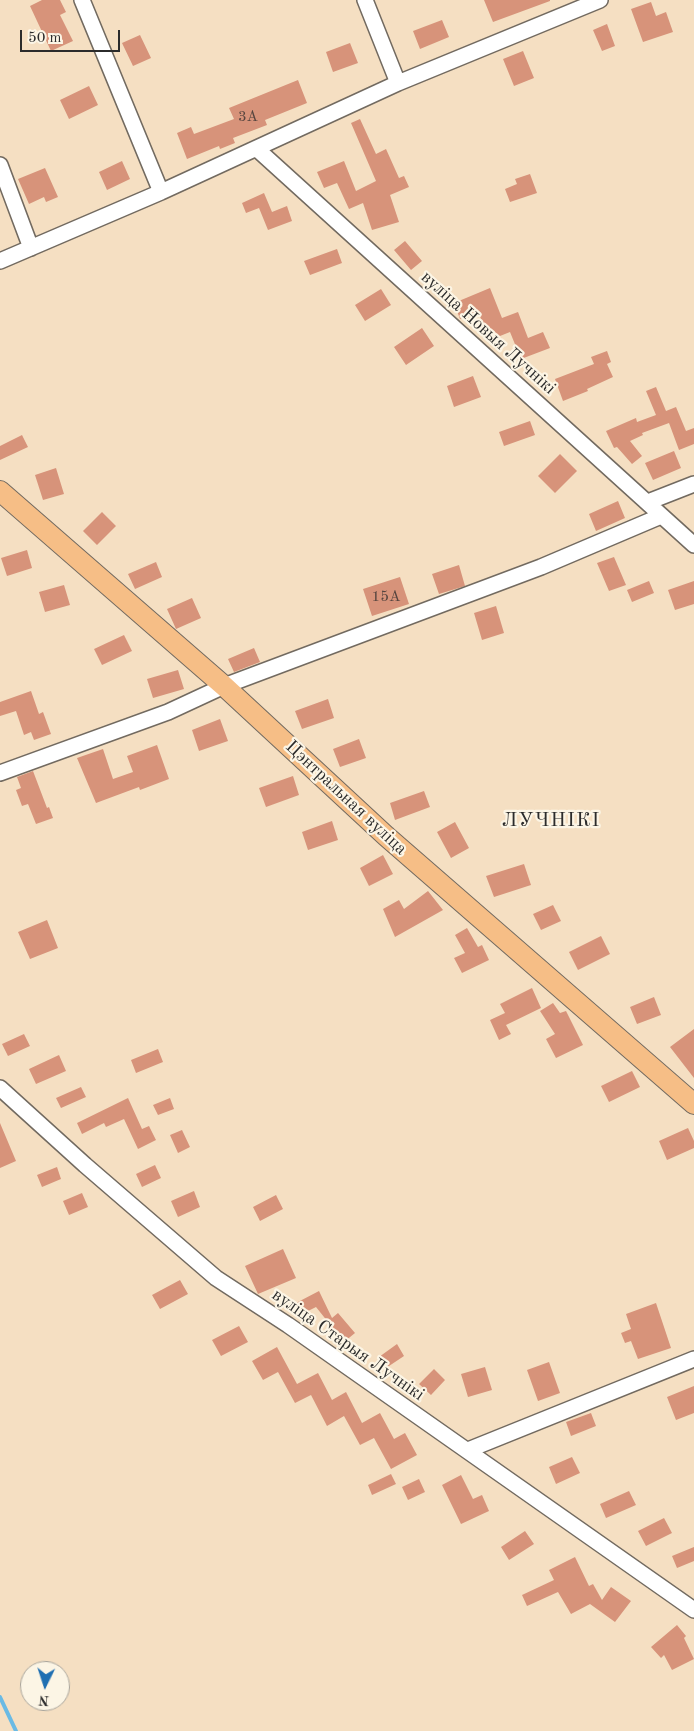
<!DOCTYPE html>
<html>
<head>
<meta charset="utf-8">
<style>
  body { margin:0 }
  #map { position:relative; width:694px; height:1731px; overflow:hidden; background:#f5dfc2; font-family:"Old Standard TT",serif }
  canvas { display:block }
  .north { position:absolute; left:20px; top:1661px; width:50px; height:50px; box-sizing:border-box; background:#fcf5e5; border:1px solid #a8a49b; border-radius:50%; rotate:184deg; font-size:14px; font-weight:700; line-height:20px; text-align:center; color:#2b2b2b }
  .north::after { content:''; display:block; margin:auto; width:18px; height:22px; background:#1f6fb2; clip-path:polygon(50% 0,100% 100%,50% 72%,0 100%) }
  .scale { position:absolute; left:20px; top:30px; width:100px; height:22px; box-sizing:border-box; border:2px solid #2b2b2b; border-top:0; padding-left:6px; font-size:15px; line-height:18px; white-space:nowrap; color:#2b2b2b; -webkit-text-stroke:4px #fcf5e5; paint-order:stroke }
</style>
</head>
<body>
<div id="map">
<canvas width="694" height="1731"></canvas>
<div class="north">N</div>
<div class="scale">50 m</div>
</div>
<script>
const c = document.querySelector('canvas').getContext('2d');
c.lineJoin = 'round';
function stroke(path, color, width, dash) { c.strokeStyle = color; c.lineWidth = width; c.lineCap = dash ? 'butt' : 'round'; c.setLineDash(dash || []); c.stroke(path); }
function fillPath(path, color) { c.fillStyle = color; c.fill(path, 'evenodd'); }
function write(font, color, halo, rows, align = 'center') {
  c.font = font + ' "Old Standard TT",serif'; c.lineWidth = 4.5; c.setLineDash([]); c.textBaseline = 'middle'; c.strokeStyle = halo; c.fillStyle = color; for (const [text, x, y, turn = 0] of rows) {
    c.save(); c.translate(x, y); c.rotate((+turn || 0) * Math.PI / 180); c.textAlign = isNaN(turn) ? turn : align; if (halo) c.strokeText(text, 0, 0); c.fillText(text, 0, 0); c.restore();
  }
}
const stream = new Path2D(`
  M0,1697L16,1731`);
const building = new Path2D(`
  M42,0H60L66,12L60,15L73,41L51,51L30,6Z
  M484,0H550V1L493,22Z
  M651,2L656,16L666,12L673,32L643,42L631,9Z
  M442,20L449,37L420,49L413,31Z
  M607,24L615,46L602,51L593,30Z
  M140,35L151,58L133,66L122,43Z
  M350,43L358,63L333,72L326,52Z
  M523,51L534,78L514,86L503,59Z
  M298,80L307,103L265,120L267,125L233,138L235,143L220,149L219,146L187,159L177,133L191,127L194,134L234,119L229,108Z
  M89,86L98,105L69,119L60,100Z
  M360,119L376,154L386,149L399,178L404,176L409,187L390,195L399,222L372,230L363,203L349,209L337,183L324,188L317,172L344,161L356,191L376,181L351,123Z
  M122,161L130,179L107,190L99,172Z
  M45,168L58,197L46,202L44,197L29,204L18,179Z
  M530,174L537,193L510,202L505,189L517,184L515,179Z
  M264,193L272,212L287,206L292,221L268,230L259,208L246,213L242,203Z
  M405,241L422,261L411,270L394,250Z
  M337,249L342,263L310,275L304,261Z
  M490,288L502,318L518,312L528,338L543,332L550,348L521,359L510,332L490,340L478,312L460,319L454,303Z
  M381,289L391,305L365,321L355,305Z
  M422,328L434,346L406,365L394,347Z
  M607,351L611,362L607,364L613,377L587,389L588,391L563,401L555,379L594,364L591,357Z
  M473,376L481,397L454,407L447,386Z
  M656,387L666,411L676,407L686,431L694,428V444L679,450L669,423L642,433L643,435L630,441L642,456L632,464L617,447L614,448L606,431L636,418L637,422L656,415L646,391Z
  M530,421L535,435L504,446L499,432Z
  M22,435L28,447L0,460V446Z
  M674,451L681,468L653,480L645,463Z
  M560,454L577,471L555,493L538,476Z
  M56,468L64,494L43,500L35,475Z
  M618,501L625,518L596,531L589,514Z
  M102,512L116,526L97,545L83,531Z
  M27,550L32,568L7,576L1,558Z
  M614,557L626,585L609,591L597,563Z
  M156,562L162,577L135,589L128,574Z
  M459,565L465,586L439,594L432,574Z
  M400,577L409,604L372,616L363,589Z
  M649,581L654,593L632,602L627,590Z
  M694,581V604L675,610L668,590Z
  M64,585L70,605L45,612L39,592Z
  M192,598L201,618L176,629L167,609Z
  M496,606L504,633L482,640L474,613Z
  M124,635L132,651L102,665L94,649Z
  M254,648L260,662L234,672L228,659Z
  M178,670L184,689L153,698L147,679Z
  M31,691L39,714L43,712L51,734L34,740L31,732L24,735L16,711L0,716V702Z
  M328,699L334,718L302,729L295,711Z
  M220,719L228,741L199,751L192,730Z
  M359,739L366,758L340,767L333,749Z
  M157,745L169,779L140,790L139,787L96,803L77,758L103,749L113,779L133,772L127,756Z
  M33,771L47,808L49,807L53,818L36,824L28,804L22,806L16,790L21,788L17,777Z
  M293,776L299,795L266,807L259,788Z
  M424,791L430,807L395,820L390,803Z
  M332,821L338,840L308,850L302,832Z
  M455,822L469,848L451,858L437,832Z
  M383,855L393,874L369,886L360,868Z
  M524,864L531,885L494,897L486,876Z
  M428,891L443,910L395,937L383,909L399,900L404,909Z
  M553,905L561,921L541,930L533,914Z
  M47,920L58,948L30,959L18,932Z
  M467,928L478,947L482,945L489,960L462,973L454,958L465,953L455,935Z
  M601,936L610,954L578,970L569,952Z
  M532,988L541,1008L506,1025L511,1034L499,1040L490,1020L505,1013L500,1004Z
  M654,997L661,1015L637,1024L630,1007Z
  M553,1003L560,1013L566,1011L583,1045L556,1058L546,1039L555,1034L540,1011Z
  M694,1029V1078L670,1047Z
  M24,1034L30,1046L8,1056L2,1044Z
  M158,1049L163,1062L136,1073L131,1060Z
  M59,1055L66,1071L36,1084L29,1069Z
  M632,1071L640,1087L609,1102L601,1086Z
  M81,1087L86,1097L61,1108L56,1098Z
  M128,1098L142,1129L149,1126L156,1140L138,1149L124,1119L106,1127L104,1123L82,1134L77,1123Z
  M170,1098L174,1109L158,1115L153,1105Z
  M0,1123L16,1161L0,1168Z
  M688,1128L694,1141V1148L667,1160L659,1141Z
  M182,1130L190,1147L178,1153L170,1135Z
  M155,1165L161,1178L142,1187L136,1174Z
  M57,1167L61,1179L42,1187L37,1175Z
  M194,1191L200,1207L178,1217L171,1201Z
  M82,1193L88,1207L69,1215L63,1201Z
  M276,1195L283,1209L260,1221L253,1207Z
  M283,1249L296,1278L258,1294L245,1266Z
  M180,1280L188,1294L160,1309L152,1295Z
  M319,1291L332,1318L338,1313L355,1333L344,1342L316,1307L302,1314L296,1303Z
  M656,1303L671,1348L638,1359L631,1341L625,1343L621,1333L631,1329L626,1314Z
  M239,1326L248,1342L221,1356L212,1340Z
  M397,1344L404,1356L386,1368L379,1357Z
  M277,1347L297,1384L318,1373L332,1400L346,1392L362,1423L380,1413L394,1439L405,1433L417,1455L391,1469L374,1438L360,1445L344,1416L327,1426L311,1395L295,1403L278,1372L263,1380L252,1361Z
  M549,1362L560,1393L538,1401L527,1370Z
  M485,1367L492,1390L468,1397L461,1374Z
  M434,1369L445,1380L431,1395L419,1384Z
  M694,1386V1413L676,1420L667,1397Z
  M591,1413L596,1426L571,1436L566,1422Z
  M572,1457L580,1473L556,1484L549,1467Z
  M391,1474L396,1484L372,1495L368,1485Z
  M461,1475L473,1499L482,1495L489,1511L461,1524L442,1485Z
  M419,1479L425,1492L408,1500L402,1487Z
  M629,1491L636,1505L606,1518L600,1504Z
  M664,1518L672,1533L646,1546L638,1531Z
  M525,1531L534,1544L509,1560L501,1547Z
  M694,1547V1561L677,1568L672,1556Z
  M575,1557L589,1586L593,1584L602,1600L611,1587L631,1601L615,1622L590,1604L571,1614L558,1592L527,1606L522,1595L554,1580L549,1570Z
  M677,1625L686,1636L684,1638L694,1659L672,1670L664,1655L661,1658L651,1647Z`);
const minor = new Path2D(`
  M82,0L161,192
  M365,0L398,83
  M257,149L694,545
  M0,165L31,248
  M0,261L161,192L398,83L600,0
  M648,502L694,484
  M0,773L168,712L224,686L541,567L661,516
  M0,1088L85,1165L216,1278L288,1325L694,1610
  M468,1450L694,1359`);
const major = new Path2D(`
  M0,491L224,686L386,836L694,1104`);
const numberNames = [
  ["3А",248,117],
  ["15А",386,597]
];
const streetNames = [
  ["вуліца Новыя Лучнікі",488,333,42],
  ["Цэнтральная вуліца",346,798,43],
  ["вуліца Старыя Лучнікі",348,1345,35]
];
const quarterNames = [
  ["ЛУЧНІКІ",551,821]
];
stroke(stream, '#6abae4', 4);
fillPath(building, '#d7937a');
stroke(minor, '#726a60', 18);
stroke(major, '#726a60', 22);
stroke(minor, '#fff', 15);
stroke(major, '#f6be86', 20);
write('15px', '#56453f', null, numberNames);
write('18px', '#2b2b2b', '#fcf5e5', streetNames);
c.letterSpacing = '1px';
write('20px', '#2b2b2b', '#fcf5e5', quarterNames);
c.letterSpacing = '0px';
</script>
</body>
</html>
